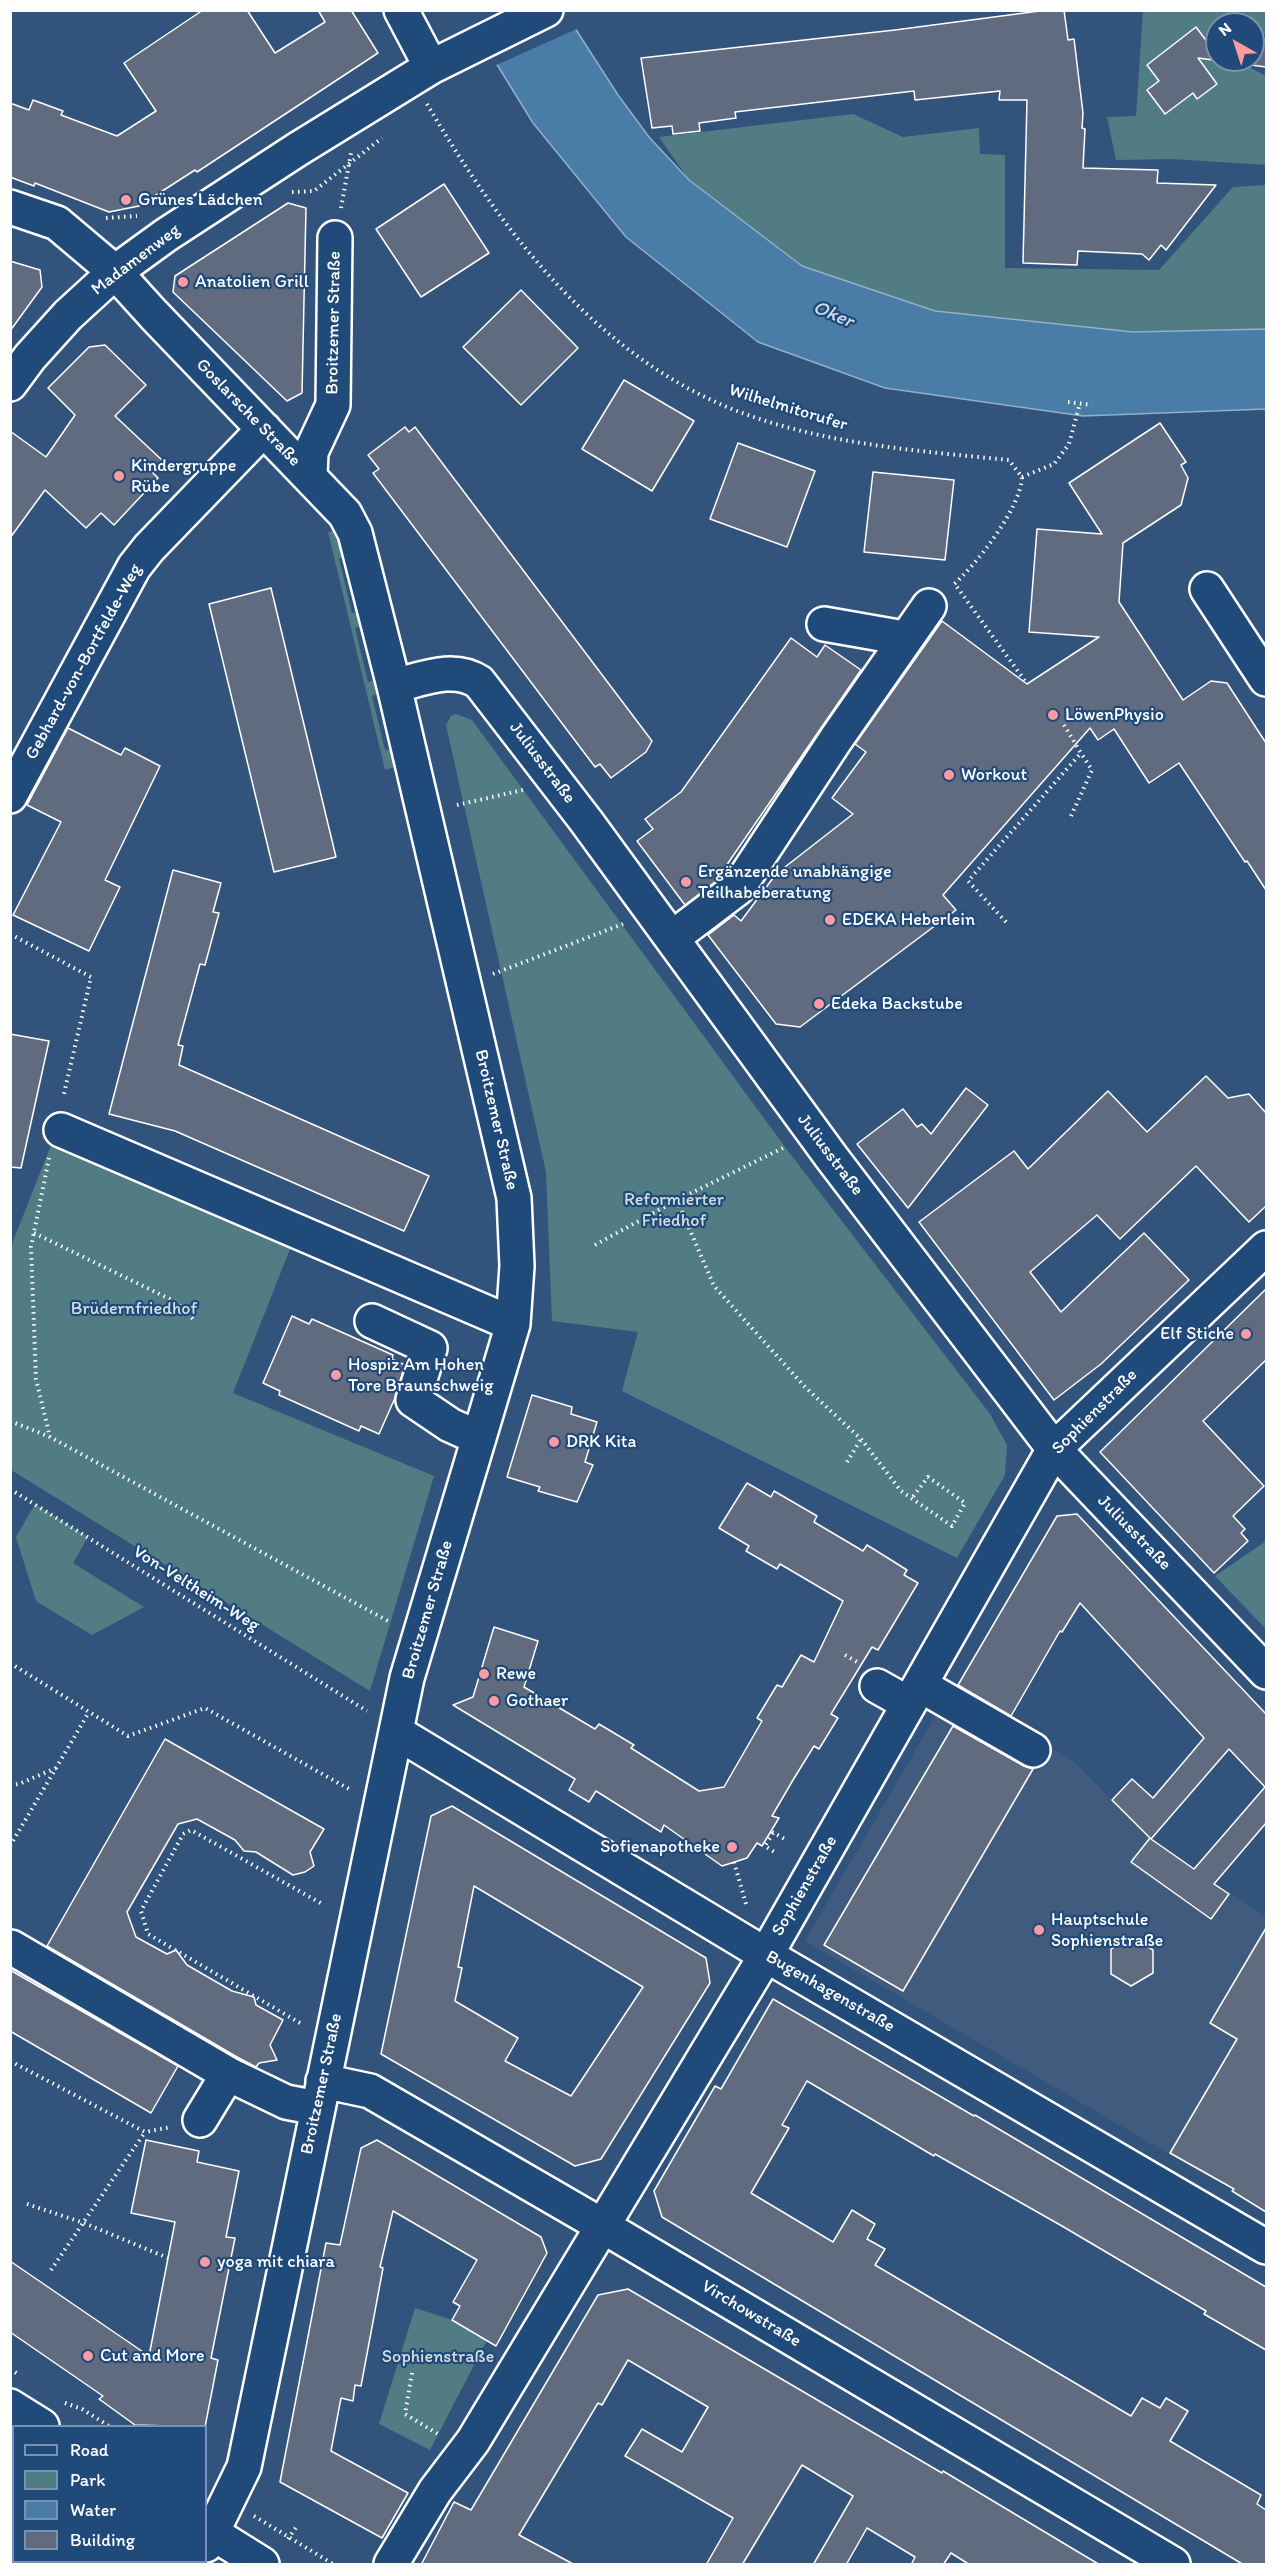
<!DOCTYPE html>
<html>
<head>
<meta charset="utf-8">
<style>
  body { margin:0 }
  #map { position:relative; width:1277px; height:2575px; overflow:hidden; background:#32547c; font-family:Itim,sans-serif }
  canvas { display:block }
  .frame { position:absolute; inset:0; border:12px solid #fff; pointer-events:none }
  .legend { position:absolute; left:12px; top:2425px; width:195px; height:138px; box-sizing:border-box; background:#1f4a7a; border:2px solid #7992af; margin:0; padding:8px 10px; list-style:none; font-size:18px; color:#fff }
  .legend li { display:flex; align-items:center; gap:12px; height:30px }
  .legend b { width:30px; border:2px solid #7992af }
  .north { position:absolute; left:1205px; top:12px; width:60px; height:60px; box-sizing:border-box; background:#1f4a7a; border:2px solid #7992af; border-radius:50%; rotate:321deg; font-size:16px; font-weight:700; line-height:24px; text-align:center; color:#fff }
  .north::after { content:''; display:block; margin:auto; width:21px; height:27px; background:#ff9aa2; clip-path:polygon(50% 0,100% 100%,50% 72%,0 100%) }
</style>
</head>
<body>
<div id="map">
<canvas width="1277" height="2575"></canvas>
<div class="frame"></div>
<ul class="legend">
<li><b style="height:8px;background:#1f4a7a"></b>Road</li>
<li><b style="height:16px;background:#517c84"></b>Park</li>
<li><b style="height:16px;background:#497ca7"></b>Water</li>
<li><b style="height:16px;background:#606b80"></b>Building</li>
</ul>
<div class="north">N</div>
</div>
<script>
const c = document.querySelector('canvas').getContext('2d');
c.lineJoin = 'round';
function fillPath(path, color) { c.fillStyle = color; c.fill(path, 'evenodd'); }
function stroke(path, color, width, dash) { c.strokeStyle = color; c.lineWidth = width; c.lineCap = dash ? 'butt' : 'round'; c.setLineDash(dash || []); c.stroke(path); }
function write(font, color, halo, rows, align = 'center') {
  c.font = font + ' Itim,sans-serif'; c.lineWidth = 4.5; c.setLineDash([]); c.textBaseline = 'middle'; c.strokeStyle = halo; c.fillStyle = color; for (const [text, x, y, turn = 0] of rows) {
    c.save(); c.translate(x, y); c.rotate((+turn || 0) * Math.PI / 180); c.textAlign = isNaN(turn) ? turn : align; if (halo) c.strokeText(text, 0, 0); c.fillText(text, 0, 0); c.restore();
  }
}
const built = new Path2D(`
  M951,1689L1073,1761L1149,1837L1266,1918V2093L1215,2181L805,1941Z`);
const green = new Path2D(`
  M1143,11H1266V34L1253,35V24H1217V60H1246L1245,65L1266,76V165L1173,159L1116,160L1107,117L1136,116Z
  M853,114L903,137L979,128L980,154L1005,155V268L1159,270L1233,187L1266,185V329L1133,332L935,311L802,266L689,180L659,137Z
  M339,530L348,556L339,558L352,613L361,612L364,624L355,628L368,682L377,680L380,693L372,696L385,750L393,749L397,766L385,770L328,532Z
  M456,714L472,720L785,1147L990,1414L1007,1445L1005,1475L957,1558L622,1391L638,1332L552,1321L546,1172L446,725L451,716Z
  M53,1140L292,1244L233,1393L434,1476L370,1691L11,1470L10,1249Z
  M35,1504L88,1537L73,1563L144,1607L92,1635L36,1601L16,1537Z
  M1266,1541V1629L1215,1576Z
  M415,2308L452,2320L487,2340L430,2450L379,2424Z`);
const water = new Path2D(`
  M564,11L618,95L649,137L689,180L802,266L935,311L1133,332L1266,329V409L1083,416L885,388L758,342L626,237L533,123L472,24Z`);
const pier = new Path2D(`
  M568,10L579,28L494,66L469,25L464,11Z`);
const building = new Path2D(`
  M203,10H247L275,53L325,22L318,10H351L378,53L197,172L195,170L139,206L109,212L35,183L34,186L10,177V103L29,110L33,100L63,111L61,115L117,136L156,111L124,63Z
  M1047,10H1064L1068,40L1074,39L1083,113L1082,128L1085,129L1083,168L1158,170L1157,183L1216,185L1166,250L1161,245L1149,260L1142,254L1078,251L1077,265L1023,263L1027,100H999L1000,91L915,100L914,91L735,112L736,118L699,123L700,131L673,134L672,126L652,128L641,58L895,30Z
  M1196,27L1208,43L1217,36V60H1253V39L1266,40V67L1198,58L1217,84L1197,99L1193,93L1165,114L1147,90L1159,81L1147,65Z
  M444,184L489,253L421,297L376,229Z
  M288,203L306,208L302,393L287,401L173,292L175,276Z
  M10,261L40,270L42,287L10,331Z
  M521,290L578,348L521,405L463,347Z
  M105,345L146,385L115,416L164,462L153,473L158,478L114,525L101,513L86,528L45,490L10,538V431L46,457L75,415L48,388L89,347Z
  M624,380L694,421L652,491L582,449Z
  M1160,423L1186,462L1181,465L1188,478L1181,505L1123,543L1119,602L1183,700L1211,681L1227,683L1266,743V890L1247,861L1245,862L1179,763L1149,783L1114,729L1098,740L1090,728L943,895L956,910L800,1027L776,1024L708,935L734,915L741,921L776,874L853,814L832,798L866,752L855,744L942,621L1027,684L1099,637L1029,632L1037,529L1102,534L1069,483Z
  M405,427L409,432L415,427L652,741L646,752L611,778L600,764L595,767L373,473L379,469L368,455Z
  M738,443L815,471L787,547L710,519Z
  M873,472L954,480L945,560L864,552Z
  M271,588L336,857L274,872L209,604Z
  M791,638L817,657L825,645L861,670L715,882L685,905L637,841L653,829L645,819L681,792Z
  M68,728L121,755L125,748L160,766L105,880L120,887L89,951L13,915L61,822L27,805Z
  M173,870L221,883L213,912L219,913L205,965L200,964L178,1045L183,1046L179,1065L429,1176L404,1231L175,1131L109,1114Z
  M10,1034L49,1041L21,1168L10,1167Z
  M1206,1076L1228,1098L1249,1094L1266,1113V1206L1249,1222L1196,1166L1120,1239L1097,1215L1030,1272L1061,1312L1144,1233L1189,1280L1101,1364L1054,1400L919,1222L1014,1151L1028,1169L1108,1091L1147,1132Z
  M966,1088L988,1105L908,1208L857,1144L903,1109L917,1127L922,1124L931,1134Z
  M1266,1289V1360L1203,1421L1264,1486L1233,1516L1245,1529L1241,1533L1248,1541L1214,1573L1100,1452Z
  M292,1316L309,1324L312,1319L393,1355L392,1359L405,1365L395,1398L379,1434L361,1426L359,1431L279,1395L280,1391L263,1383Z
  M532,1395L572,1407L571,1414L597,1422L585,1462L593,1465L577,1502L538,1491L540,1487L507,1477Z
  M747,1483L771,1497L774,1491L817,1516L814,1522L863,1551L867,1545L907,1570L904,1575L918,1583L878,1650L872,1647L831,1714L838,1718L819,1749L814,1746L793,1780L772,1816L779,1818L762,1846L757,1843L747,1858L722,1866L664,1825L661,1832L596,1791L589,1802L569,1790L575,1779L453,1705L473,1697L494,1627L538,1641L524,1687L595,1729L599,1724L634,1745L631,1748L699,1791L724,1787L762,1721L757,1718L777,1685L782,1687L801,1655L814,1662L843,1601L780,1564L777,1569L746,1551L749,1546L719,1528Z
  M1077,1514L1266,1714V1823L1214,1884L1229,1894L1211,1919L1131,1862L1150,1838L1112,1800L1132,1779L1153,1798L1204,1738L1080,1603L1062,1632L1060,1631L1011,1716L958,1685L1057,1516ZM1229,1749L1265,1787L1194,1869L1151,1839Z
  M953,1726L1024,1766L1033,1769L903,1991L824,1945Z
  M165,1739L324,1829L310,1852L314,1866L305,1872L293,1875L256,1852L244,1851L235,1840L197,1819L178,1824L127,1912L136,1937L167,1954L176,1950L187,1965L232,1991L254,1997L256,2005L283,2020L270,2045L277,2060L259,2063L256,2067L237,2057L47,1946Z
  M452,1806L706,1958L710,1983L601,2159L575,2166L381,2054L431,1816ZM474,1886L643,1987L571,2096L505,2061L518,2038L455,2001L462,1968L458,1967Z
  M1266,1928V2212L1232,2191L1234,2189L1170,2153L1237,2039L1210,2023Z
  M1131,1937L1153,1950V1973L1131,1986L1111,1974V1949Z
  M10,1970L178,2066L151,2113L10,2031Z
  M773,1999L974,2116L975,2115L1266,2287V2350L1204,2314L1206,2311L1062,2226L935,2154L934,2156L807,2081L782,2125L789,2128L751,2193L833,2242L852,2210L875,2224L867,2239L885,2249L875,2265L1131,2416L1142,2398L1160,2408L1166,2398L1188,2411L1170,2441L1261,2495L1257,2504L1266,2510V2565H1244L662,2217L654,2191L715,2086L721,2089Z
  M146,2140L199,2151L197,2162L239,2171L226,2237L235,2238L211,2358L218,2360L205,2427L135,2425L99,2399L103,2396L10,2332V2261L149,2356L175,2222L131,2213Z
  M377,2140L541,2237L547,2253L496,2346L452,2320L460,2306L453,2302L477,2260L393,2211L380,2267L383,2268L361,2386L355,2385L353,2401L341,2398L331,2451L408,2493L382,2538L280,2482L326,2243L340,2245L361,2148Z
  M628,2289L942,2473L943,2471L1100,2565H970L951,2553L943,2565H911L915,2557L867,2528L846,2565H813L853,2496L802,2465L742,2565H706L733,2518L625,2456L642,2429L682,2452L708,2407L628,2360L602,2405L598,2403L519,2535L575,2565H421L454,2502L471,2510L598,2295Z`);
const path = new Path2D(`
  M427,104C501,230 597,357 737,411C823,444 918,451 1009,460L1022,477C1021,508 976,565 952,586
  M292,192L314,191L382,138
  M341,208L351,153
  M106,218L137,216
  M1068,402L1092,405
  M1022,477L1054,464L1069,444L1080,403
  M957,587L1025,681
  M457,805L523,790
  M1071,816L1092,770L1081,753
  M1006,922L968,881L1081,753L1064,725
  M10,934L91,977L63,1098
  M493,974L623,924
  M49,1158L31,1247L36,1379L50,1437
  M677,1200L714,1286L805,1387L861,1439L901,1491L952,1526L965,1503L928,1477L912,1498
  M34,1233L176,1302L195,1321
  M595,1245L677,1200L785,1147
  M10,1421L50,1437L390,1622
  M847,1462L861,1439
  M10,1489L367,1711
  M845,1655L857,1662
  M10,1663L128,1736L205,1708L349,1789
  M10,1785L19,1784L56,1768
  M772,1832L785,1839
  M773,1833L765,1846L776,1853
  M10,1846L89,1712
  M734,1862L746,1904
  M300,2023L148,1934L141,1911L183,1834L191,1830L324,1905
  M10,2061L145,2132L171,2127
  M27,2204L84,2223L168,2258
  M51,2270L145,2132
  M10,2369L18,2374
  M412,2373L405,2414L438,2434
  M65,2403L82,2409L109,2426
  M10,2489L14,2492
  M254,2516L333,2564
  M288,2539L297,2526
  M73,2562L77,2564
  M92,2562L96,2564
  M119,2564L120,2562`);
const minor = new Path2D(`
  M401,10L431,67
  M10,207L57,223L115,272L154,315L345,514L355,533L394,686L514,1198L517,1266L513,1324L407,1678L244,2467L206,2545
  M10,384L30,357L68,315L115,272L166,235L298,149L431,67L546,10
  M310,476L311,452L333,405L335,238
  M1207,589L1266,679
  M824,624L904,638
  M394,686C422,679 454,665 479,682L586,821L832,1158L1054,1449L1266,1672
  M10,796L134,567L149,548L264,429
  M672,938L738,888L836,739L929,606
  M61,1130L513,1324
  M372,1321L430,1348L413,1400L450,1425L479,1438
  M920,1685L1033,1750
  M877,1686L909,1704
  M396,1732L766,1955L1266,2247
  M11,1947L228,2074L286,2102L317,2108
  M323,2081L370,2091L589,2218L1173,2564
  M200,2120L228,2074
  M28,2564L31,2562
  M391,2564L435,2491L473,2441L766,1955L1054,1449L1266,1248`);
const major = new Path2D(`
  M10,2406L42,2426
  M10,2443L14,2445
  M206,2529L262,2564
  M182,2562L187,2564`);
const markers = [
  [126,200,6,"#ff9aa2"],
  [183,282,6,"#ff9aa2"],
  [119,476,6,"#ff9aa2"],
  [1053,715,6,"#ff9aa2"],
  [949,775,6,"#ff9aa2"],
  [686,882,6,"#ff9aa2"],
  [830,920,6,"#ff9aa2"],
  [819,1004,6,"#ff9aa2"],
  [1246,1334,6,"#ff9aa2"],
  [336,1375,6,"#ff9aa2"],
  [554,1442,6,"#ff9aa2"],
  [484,1674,6,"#ff9aa2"],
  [494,1701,6,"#ff9aa2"],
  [732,1847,6,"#ff9aa2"],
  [1039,1930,6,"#ff9aa2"],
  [205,2262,6,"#ff9aa2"],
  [88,2356,6,"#ff9aa2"]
];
const poiNames = [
  ["Grünes Lädchen",138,200],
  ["Anatolien Grill",195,282],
  ["Kindergruppe",131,466],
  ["Rübe",131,487],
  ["LöwenPhysio",1065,715],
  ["Workout",961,775],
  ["Ergänzende unabhängige",698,872],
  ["Teilhabeberatung",698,893],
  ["EDEKA Heberlein",842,920],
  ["Edeka Backstube",831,1004],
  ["Elf Stiche",1234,1334,"right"],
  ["Hospiz Am Hohen",348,1365],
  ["Tore Braunschweig",348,1386],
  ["DRK Kita",566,1442],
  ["Rewe",496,1674],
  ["Gothaer",506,1701],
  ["Sofienapotheke",720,1847,"right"],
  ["Hauptschule",1051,1920],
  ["Sophienstraße",1051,1941],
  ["yoga mit chiara",217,2262],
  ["Cut and More",100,2356]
];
const streetNames = [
  ["Madamenweg",136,260,-37],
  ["Broitzemer Straße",334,323,-89],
  ["Wilhelmitorufer",788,408,17],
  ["Goslarsche Straße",248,413,46],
  ["Gebhard-von-Bortfelde-Weg",84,662,-61],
  ["Juliusstraße",542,763,53],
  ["Broitzemer Straße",496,1120,77],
  ["Juliusstraße",830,1155,53],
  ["Sophienstraße",1095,1412,-45],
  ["Juliusstraße",1134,1533,46],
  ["Von-Veltheim-Weg",196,1589,32],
  ["Broitzemer Straße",428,1610,-74],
  ["Sophienstraße",805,1886,-60],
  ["Bugenhagenstraße",830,1992,30],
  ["Broitzemer Straße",322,2084,-78],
  ["Virchowstraße",751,2314,31]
];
const parkNames = [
  ["Reformierter",674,1200],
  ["Friedhof",674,1221],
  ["Brüdernfriedhof",134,1309],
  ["Sophienstraße",438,2357]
];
const waterNames = [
  ["Oker",833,315,23]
];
fillPath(built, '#405b7d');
fillPath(green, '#517c84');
fillPath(water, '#497ca7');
stroke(water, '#92b0ca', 1.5);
fillPath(pier, '#32547c');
fillPath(building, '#606b80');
stroke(building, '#fff', 1.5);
stroke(minor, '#fff', 38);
stroke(major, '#fff', 38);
stroke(path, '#fff', 4, [1.5, 4.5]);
stroke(minor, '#1f4a7a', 33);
stroke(major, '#1f4a7a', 33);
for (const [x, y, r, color] of markers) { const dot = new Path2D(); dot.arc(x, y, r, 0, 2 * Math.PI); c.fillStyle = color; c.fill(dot); stroke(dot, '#1f4a7a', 2); }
write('18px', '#fff', '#1f4a7a', poiNames, 'left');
write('18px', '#fff', '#1f4a7a', streetNames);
write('18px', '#d4dee0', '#1f4a7a', parkNames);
write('italic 20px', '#d2dee9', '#1f4a7a', waterNames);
</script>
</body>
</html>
